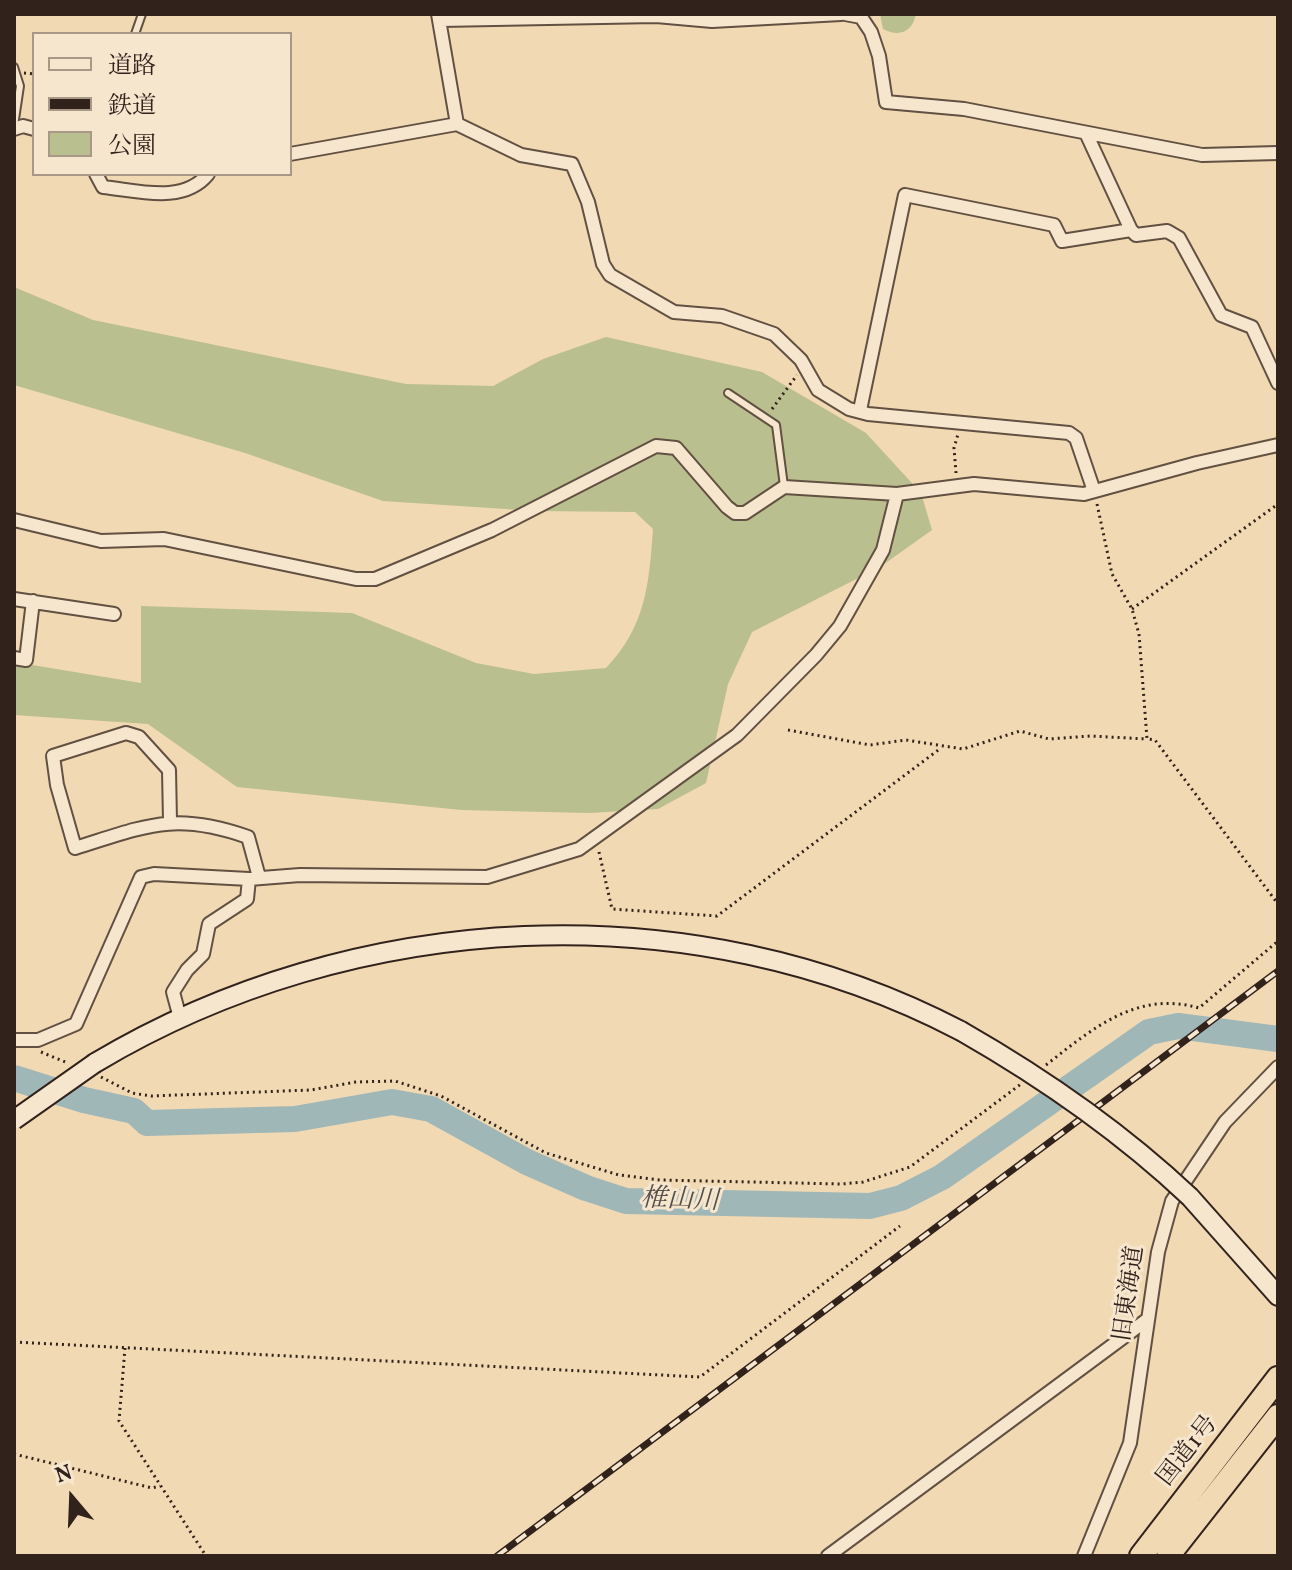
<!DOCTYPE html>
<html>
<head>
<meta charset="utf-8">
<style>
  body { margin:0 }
  #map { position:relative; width:1292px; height:1570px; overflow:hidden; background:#f1d9b3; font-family:Vollkorn,"Noto Serif JP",serif }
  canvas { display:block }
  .frame { position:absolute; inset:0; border:16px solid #32221c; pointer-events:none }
  .legend { position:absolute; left:32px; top:32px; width:260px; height:144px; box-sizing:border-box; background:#f6e6ce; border:2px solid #a89887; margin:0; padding:10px 14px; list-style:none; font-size:24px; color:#32221c }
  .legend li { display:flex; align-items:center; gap:16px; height:40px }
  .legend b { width:40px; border:2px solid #a89887 }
  .north { position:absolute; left:32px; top:1458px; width:80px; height:80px; -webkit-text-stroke:6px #f6e6ce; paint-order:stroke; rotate:341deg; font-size:22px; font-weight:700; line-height:32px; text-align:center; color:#32221c }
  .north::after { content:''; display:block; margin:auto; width:28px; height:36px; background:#32221c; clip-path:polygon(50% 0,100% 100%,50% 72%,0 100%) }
</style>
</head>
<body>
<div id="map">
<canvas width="1292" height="1570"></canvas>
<div class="frame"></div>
<ul class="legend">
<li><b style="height:10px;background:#f6e6ce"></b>道路</li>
<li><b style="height:10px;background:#32221c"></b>鉄道</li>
<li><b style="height:22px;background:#b9bf8e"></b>公園</li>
</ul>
<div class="north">N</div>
</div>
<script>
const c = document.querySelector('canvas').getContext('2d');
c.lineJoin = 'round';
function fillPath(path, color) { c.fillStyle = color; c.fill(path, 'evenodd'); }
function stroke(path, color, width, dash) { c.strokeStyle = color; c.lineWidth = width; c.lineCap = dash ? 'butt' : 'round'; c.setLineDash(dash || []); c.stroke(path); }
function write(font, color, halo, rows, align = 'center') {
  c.font = font + ' Vollkorn,"Noto Serif JP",serif'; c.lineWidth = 6; c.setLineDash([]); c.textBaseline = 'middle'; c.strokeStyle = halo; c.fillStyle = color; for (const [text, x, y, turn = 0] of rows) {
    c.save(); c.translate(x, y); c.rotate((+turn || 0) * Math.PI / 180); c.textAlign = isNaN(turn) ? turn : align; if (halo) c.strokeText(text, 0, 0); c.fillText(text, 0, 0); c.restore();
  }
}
const green = new Path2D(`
  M880,14H916C912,33 899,37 883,29Z
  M14,287L93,320L406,384L493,386L543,359L606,337L762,372L866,433L921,493L932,530L880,567L752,632L728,684L706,783L658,809L589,813L461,810L237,787L148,724L14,715V662L141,683V606L352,613L476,663L534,674L606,668C646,626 649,584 653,529L635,512L536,511L383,501L245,453L14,385Z`);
const river = new Path2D(`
  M14,1078L84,1100L134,1111L147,1123L295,1119L392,1102L431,1109L527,1162L586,1188L626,1201L870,1206L901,1198L942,1177L1149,1032L1178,1026L1278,1039`);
const path = new Path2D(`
  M24,73L34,74
  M772,409L797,375
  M956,473L954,448L958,434
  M1097,504L1112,574L1132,609L1139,634L1147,739L1155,740L1278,904
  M1132,609L1278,504
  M788,730L870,745L906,740L963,749L1020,731L1049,739L1090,736L1147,739
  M599,852L612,909L717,916L941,748
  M41,1052L68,1063
  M1046,1065C1092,1029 1137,990 1199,1008L1278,941
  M101,1077L132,1093L151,1096L311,1090L356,1082L395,1081L441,1096L546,1153L619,1175L660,1180L842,1184L863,1182L910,1167L1021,1084
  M14,1342L700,1377L900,1226
  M125,1348L119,1421L206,1556
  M14,1454L152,1488L160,1486`);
const lane = new Path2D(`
  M135,34L142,14
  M14,67L20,86L14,126
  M728,393L776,425L784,486`);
const street = new Path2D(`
  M438,14L457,124
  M845,14L861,17L871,32L879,56L886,102L964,109L1202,155L1278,153
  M441,20L656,16L712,21L841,14
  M14,129L23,126L34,129
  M1086,133L1131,230L1136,235L1167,231L1179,238L1221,315L1252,327L1278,383
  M290,154L457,124L521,155L572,164L588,202L603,264L610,275L674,312L722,316L774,334L801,360L818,390L849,409L868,414L1069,433L1076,438L1094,491
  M96,174L103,187C136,190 183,205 208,174
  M860,410L905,195L1054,225L1062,241L1131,230
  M14,520L101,541L164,539L356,579H375L492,530L656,446L676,448L727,507L735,513H745L784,487L897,494L974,484L1084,494L1197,463L1278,445
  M14,599L114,614
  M14,658L26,660L33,601
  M170,821L169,770L139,737L126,733L53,756L57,785L75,848C146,826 174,811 248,837L259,877
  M180,1018L173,992L187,970L203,954L209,924L247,899L249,879
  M14,1040H38L76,1024L141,877L154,874L249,879L300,875L487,877L579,849L737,735L816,655L840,626L883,550L897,494
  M828,1556L1148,1319
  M1084,1556L1130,1443L1158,1252L1172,1201L1225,1122L1278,1067`);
const secondary = new Path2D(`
  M95,1063C354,908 692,890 961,1031
  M1190,1197L1278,1296`);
const highway = new Path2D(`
  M1141,1556L1278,1378
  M1168,1556L1278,1416`);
const rail = new Path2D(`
  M497,1556L1278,971`);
const secondaryBridge = new Path2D(`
  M961,1031C1045,1079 1120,1131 1190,1197
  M14,1120L95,1063`);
const streetNames = [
  ["旧東海道",1131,1294,-82],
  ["国道1号",1189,1452,-52]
];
const waterNames = [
  ["椎山川",680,1202,2]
];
fillPath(green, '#b9bf8e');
stroke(river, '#a0b7b8', 26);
stroke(lane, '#625042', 10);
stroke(street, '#625042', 16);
stroke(secondary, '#32221c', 22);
stroke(highway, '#32221c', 26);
stroke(path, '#32221c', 3, [2, 4]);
stroke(lane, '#f6e6ce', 6);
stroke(street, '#f6e6ce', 12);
stroke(secondary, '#f6e6ce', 18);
stroke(highway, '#f1d9b3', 22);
stroke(rail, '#32221c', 7);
stroke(rail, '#f6e6ce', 4, [12]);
stroke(secondaryBridge, '#32221c', 22, []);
stroke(secondaryBridge, '#f6e6ce', 18);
write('24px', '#32221c', '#f6e6ce', streetNames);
write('italic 26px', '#534f4b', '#f6e6ce', waterNames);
</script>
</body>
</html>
